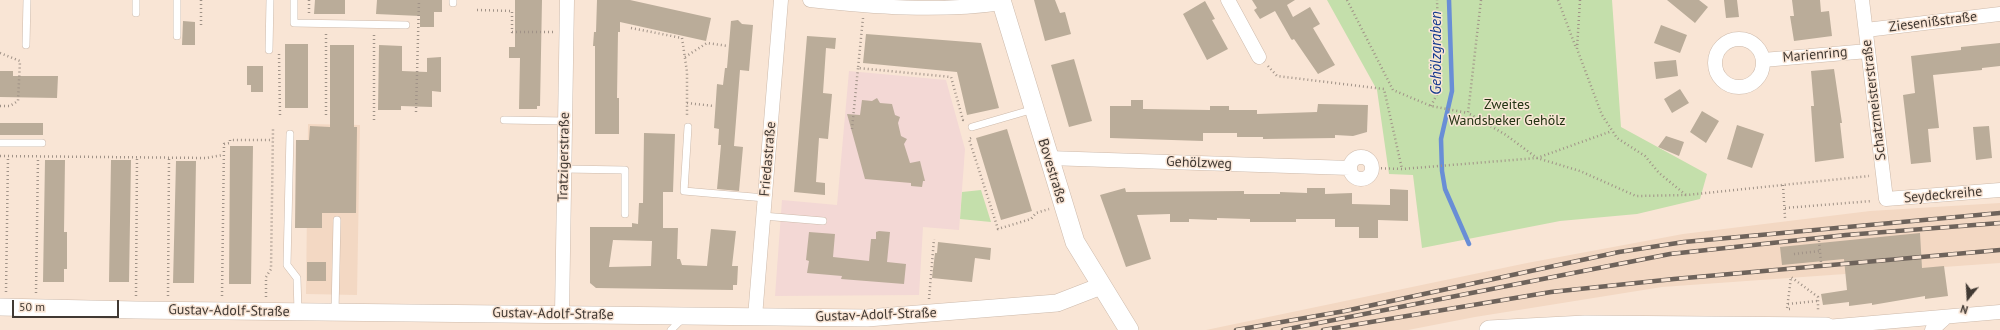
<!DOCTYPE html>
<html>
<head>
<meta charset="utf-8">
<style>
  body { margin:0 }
  #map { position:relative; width:2000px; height:330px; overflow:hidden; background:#f9e5d5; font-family:"PT Sans",sans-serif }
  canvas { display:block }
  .north { position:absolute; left:1948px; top:278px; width:40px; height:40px; -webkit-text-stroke:3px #f9e5d5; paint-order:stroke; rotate:198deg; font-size:11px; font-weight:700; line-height:16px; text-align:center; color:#413933 }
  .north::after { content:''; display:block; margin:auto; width:14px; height:18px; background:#413933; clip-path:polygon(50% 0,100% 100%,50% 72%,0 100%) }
  .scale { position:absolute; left:12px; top:300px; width:107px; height:18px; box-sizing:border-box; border:2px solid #413933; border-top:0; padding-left:5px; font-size:12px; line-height:14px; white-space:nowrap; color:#413933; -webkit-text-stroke:3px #f9e5d5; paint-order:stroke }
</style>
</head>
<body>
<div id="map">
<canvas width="2000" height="330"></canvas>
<div class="north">N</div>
<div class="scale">50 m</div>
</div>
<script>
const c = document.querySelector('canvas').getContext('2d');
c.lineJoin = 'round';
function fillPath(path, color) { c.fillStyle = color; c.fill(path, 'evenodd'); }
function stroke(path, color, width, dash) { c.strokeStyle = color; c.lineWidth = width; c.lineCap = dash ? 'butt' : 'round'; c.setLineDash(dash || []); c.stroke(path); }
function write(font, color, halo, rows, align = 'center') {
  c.font = font + ' "PT Sans",sans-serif'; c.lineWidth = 3; c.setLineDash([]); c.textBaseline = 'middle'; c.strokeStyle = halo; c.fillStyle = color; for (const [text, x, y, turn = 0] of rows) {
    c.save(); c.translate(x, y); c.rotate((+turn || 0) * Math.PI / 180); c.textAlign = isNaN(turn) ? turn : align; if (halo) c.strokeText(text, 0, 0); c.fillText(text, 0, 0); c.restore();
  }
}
const built = new Path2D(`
  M308,124L360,125L357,295L306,294Z
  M2000,203V263L1662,287L1475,317L1408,330H1206L1527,263L1683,234L1870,211Z`);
const education = new Path2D(`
  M849,71L946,80L965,149L959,230L923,227L919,295L775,296L782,200L837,205Z`);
const green = new Path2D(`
  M1327,0H1612L1621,127L1707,174L1700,199L1637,214L1560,221L1422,248L1413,175L1389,174L1377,90Z
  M981,190L991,222L960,219L962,192Z`);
const stream = new Path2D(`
  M1449,0L1452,91L1441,139L1442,171L1445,189L1469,244`);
const building = new Path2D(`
  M315,0H345V14H314Z
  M377,0H442V12H434V27H420V16L376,14Z
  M515,0H542L540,106H537V109H519L520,58H509V47H515Z
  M597,0H630L711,18L706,41L620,22V32H618L617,98H619V134H595V46H593L594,32H596Z
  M1034,0H1055L1060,13L1065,12L1071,34L1045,41Z
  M1252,0H1295L1287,5L1293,17L1310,7L1320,24L1313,28L1335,65L1318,74L1294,39L1292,40L1291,39L1275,11L1260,19L1254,10L1257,8Z
  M1667,0H1699L1708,7L1695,23Z
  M1724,0H1737L1739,17L1726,18Z
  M1792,0H1820L1821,12L1829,11L1832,36L1794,41L1790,16H1794Z
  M1205,1L1215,19L1212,20L1228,49L1207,60L1183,14Z
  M738,20L742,24L753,25L749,71L740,70L734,146L743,147L739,191L717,189L721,145H718L719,129L714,128L717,84L723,85L725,68H727L731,21Z
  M183,21L195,22V45H182Z
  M1661,25L1687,35L1680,53L1654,43Z
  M866,34L981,43L999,108L967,115L957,72L863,63Z
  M807,36L836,38L835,49L826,48L823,93L832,94L828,139L819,138L816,182L825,183V195L794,192Z
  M2000,43V66L1982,68V70L1933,75L1939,128L1928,129L1931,162L1911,164L1903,95L1915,93L1911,56L1961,50V47Z
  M285,44H308V108H285Z
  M330,45H354V127H357L356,213H322V228H295L296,140H309L310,126L330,127Z
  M379,45L402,46V71L427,72V58L441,57V92L432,91V107L401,106V110H378Z
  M1074,59L1092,121L1069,127L1051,65Z
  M1676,60L1678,76L1656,79L1654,62Z
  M247,66H263V92H251V85H247Z
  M1834,69L1842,123H1840L1844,158L1815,162L1811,106H1814L1811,71Z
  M0,71H13V76H58L57,98L0,97Z
  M1680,89L1689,103L1672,113L1664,99Z
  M877,98L880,103L892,104L895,115L900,117L898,123L901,136L907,139L904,144L910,163L920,161L925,181H923L922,187L911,186V183L865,179L847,114L860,115L862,100L872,101Z
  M1131,100H1143V109L1210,110V106H1229V110H1257V114L1317,112L1318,104L1368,105L1367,132L1353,136L1335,135V138L1263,139V137H1237V133H1203V141L1110,138V106H1131Z
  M1702,111L1719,121L1706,143L1690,132Z
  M0,123H43V135H0Z
  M1737,125L1764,134L1752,168L1727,159Z
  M1989,126L1992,158L1976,160L1973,127Z
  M1007,129L1032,211L1001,220L976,138Z
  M644,133L675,134L673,192H663V228H678L677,259H680L682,265L707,266L711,229L736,231L732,266H738L737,285H733V290L596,288L590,283V227H632V223L638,224L639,203H643ZM613,240L652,241L651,266L609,267Z
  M1666,136L1684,142L1679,156L1658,147Z
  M230,146H253L251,284H229Z
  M45,160H65L64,232H67V269H64V282H43Z
  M111,160H131L129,282H109Z
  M176,161H196L194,283H173Z
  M1125,188L1126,192L1244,191V194H1280V192L1307,193V188H1325V194L1352,193V204L1390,205V189L1408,190V221L1378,220V238H1359V227H1335V219H1296V222H1250V219L1217,218V220L1189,219V222H1170V214L1137,215L1151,259L1126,267L1100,195Z
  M879,231L890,232L887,262L906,264L904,284L841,279L842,276L807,273L809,261L806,260L809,232L835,234L833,257L869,261L871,239H876V232Z
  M1920,233L1922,268L1944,266L1948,296L1925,299V296L1872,305V303L1849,306V302L1823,305L1821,294L1847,290L1844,259L1782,265L1780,247Z
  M938,242L991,248L990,260L975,258L972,282L932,278L935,253H937Z
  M307,262H326V281H307Z`);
const path = new Path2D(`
  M1347,0L1393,90L1431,106L1468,113
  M1481,0L1468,113L1506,135L1537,158L1612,131
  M1558,0L1576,48
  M1580,0L1577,49L1602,115L1617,138L1645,156L1659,173L1686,195
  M477,10L512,11V32H553
  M309,13V0
  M863,18L858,68L951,77L963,120L965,119
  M201,25V0
  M631,28L682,38L687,72V117
  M326,34V117
  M0,53L20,61L18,101L10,106H0
  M279,54L280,115
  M685,57L707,43L728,46
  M1268,66L1277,76L1384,89L1402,169
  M687,103L714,106
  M1431,106L1440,88L1437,0
  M416,112L419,0
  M374,120V35
  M852,129L858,68
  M971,138L969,139L998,229L1031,219L1036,213L1049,209
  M0,156L206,158L223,155
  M1373,168L1402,169L1537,158L1580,171L1636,196L1687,195L1869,176
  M1783,185L1785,218
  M1785,208L1872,201
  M1819,241L1821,262
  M1794,254L1820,251
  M6,292L8,156
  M36,293L38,157
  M136,296L137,158
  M168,296L169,158
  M222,296L224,144L230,143V140H273
  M266,297V277L271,269L273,129
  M929,299L934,239
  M1788,304L1817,301
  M1790,309H1787L1791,277L1818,297V311`);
const service = new Path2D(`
  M136,0V13
  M294,0V23L406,25
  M453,3V0
  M177,36V0
  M26,45L27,0
  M269,50L270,0
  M504,120L565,121
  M688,127L684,191L765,198
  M972,127L1034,109
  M290,134L287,265L297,278L298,312
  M0,143H42
  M564,169L625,170V214
  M763,216L823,221
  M335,312L337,220
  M671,330L682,319`);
const minor = new Path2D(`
  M810,0C873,7 939,12 1002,3
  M1228,0L1259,57
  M1862,0L1886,199L2000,190
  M1866,30L2000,14
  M1715 63a24 24 0 1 1 48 0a24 24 0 1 1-48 0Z
  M1763,60L1868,51
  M1350 168a11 11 0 1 1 22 0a11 11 0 1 1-22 0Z
  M1048,158L1350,168
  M562,314L567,0
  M755,317L781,0
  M1826,327L2000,312
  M1932,330L1946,317`);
const tertiary = new Path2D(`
  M0,307L136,310L867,318L1057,303L1101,286`);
const secondary = new Path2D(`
  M1001,0L1075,242L1129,330
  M1489,330L1585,325L1826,327L1831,330`);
const rail = new Path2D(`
  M1236,330L1345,311L1619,252L1684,242L2000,213
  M1283,330L1670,254L1846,235L2000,223
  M1323,330L1551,292L1674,279L2000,250`);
const streetNames = [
  ["Ziesenißstraße",1933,22,-7],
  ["Marienring",1815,55,-5],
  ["Schatzmeisterstraße",1874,100,-97],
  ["Tratzigerstraße",564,157,-89],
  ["Friedastraße",768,159,-85],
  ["Gehölzweg",1199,163,2],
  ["Bovestraße",1052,171,73],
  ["Seydeckreihe",1943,195,-5],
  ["Gustav-Adolf-Straße",229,311,1],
  ["Gustav-Adolf-Straße",553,314,1],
  ["Gustav-Adolf-Straße",876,315,-2]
];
const parkNames = [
  ["Zweites",1507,105],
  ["Wandsbeker Gehölz",1507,121]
];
const waterNames = [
  ["Gehölzgraben",1437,53,-90]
];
fillPath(built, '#f3d8c3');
fillPath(education, '#f3d8d5');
fillPath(green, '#c4dfab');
stroke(stream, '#698ed6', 4.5);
fillPath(building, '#baac99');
stroke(service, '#cdbaab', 8);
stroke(minor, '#cdbaab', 15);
stroke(tertiary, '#cdbaab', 18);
stroke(secondary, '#cdbaab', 20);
stroke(path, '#a09287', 2.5, [1, 3]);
stroke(service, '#fff', 7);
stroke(minor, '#fff', 14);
stroke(tertiary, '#fff', 17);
stroke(secondary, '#fff', 19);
stroke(rail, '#6e635b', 4.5);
stroke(rail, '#f9e5d5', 3, [9]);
write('14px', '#413933', '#f9e5d5', streetNames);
write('14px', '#233312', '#f9e5d5', parkNames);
write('italic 15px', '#133a8e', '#f9e5d5', waterNames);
</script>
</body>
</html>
